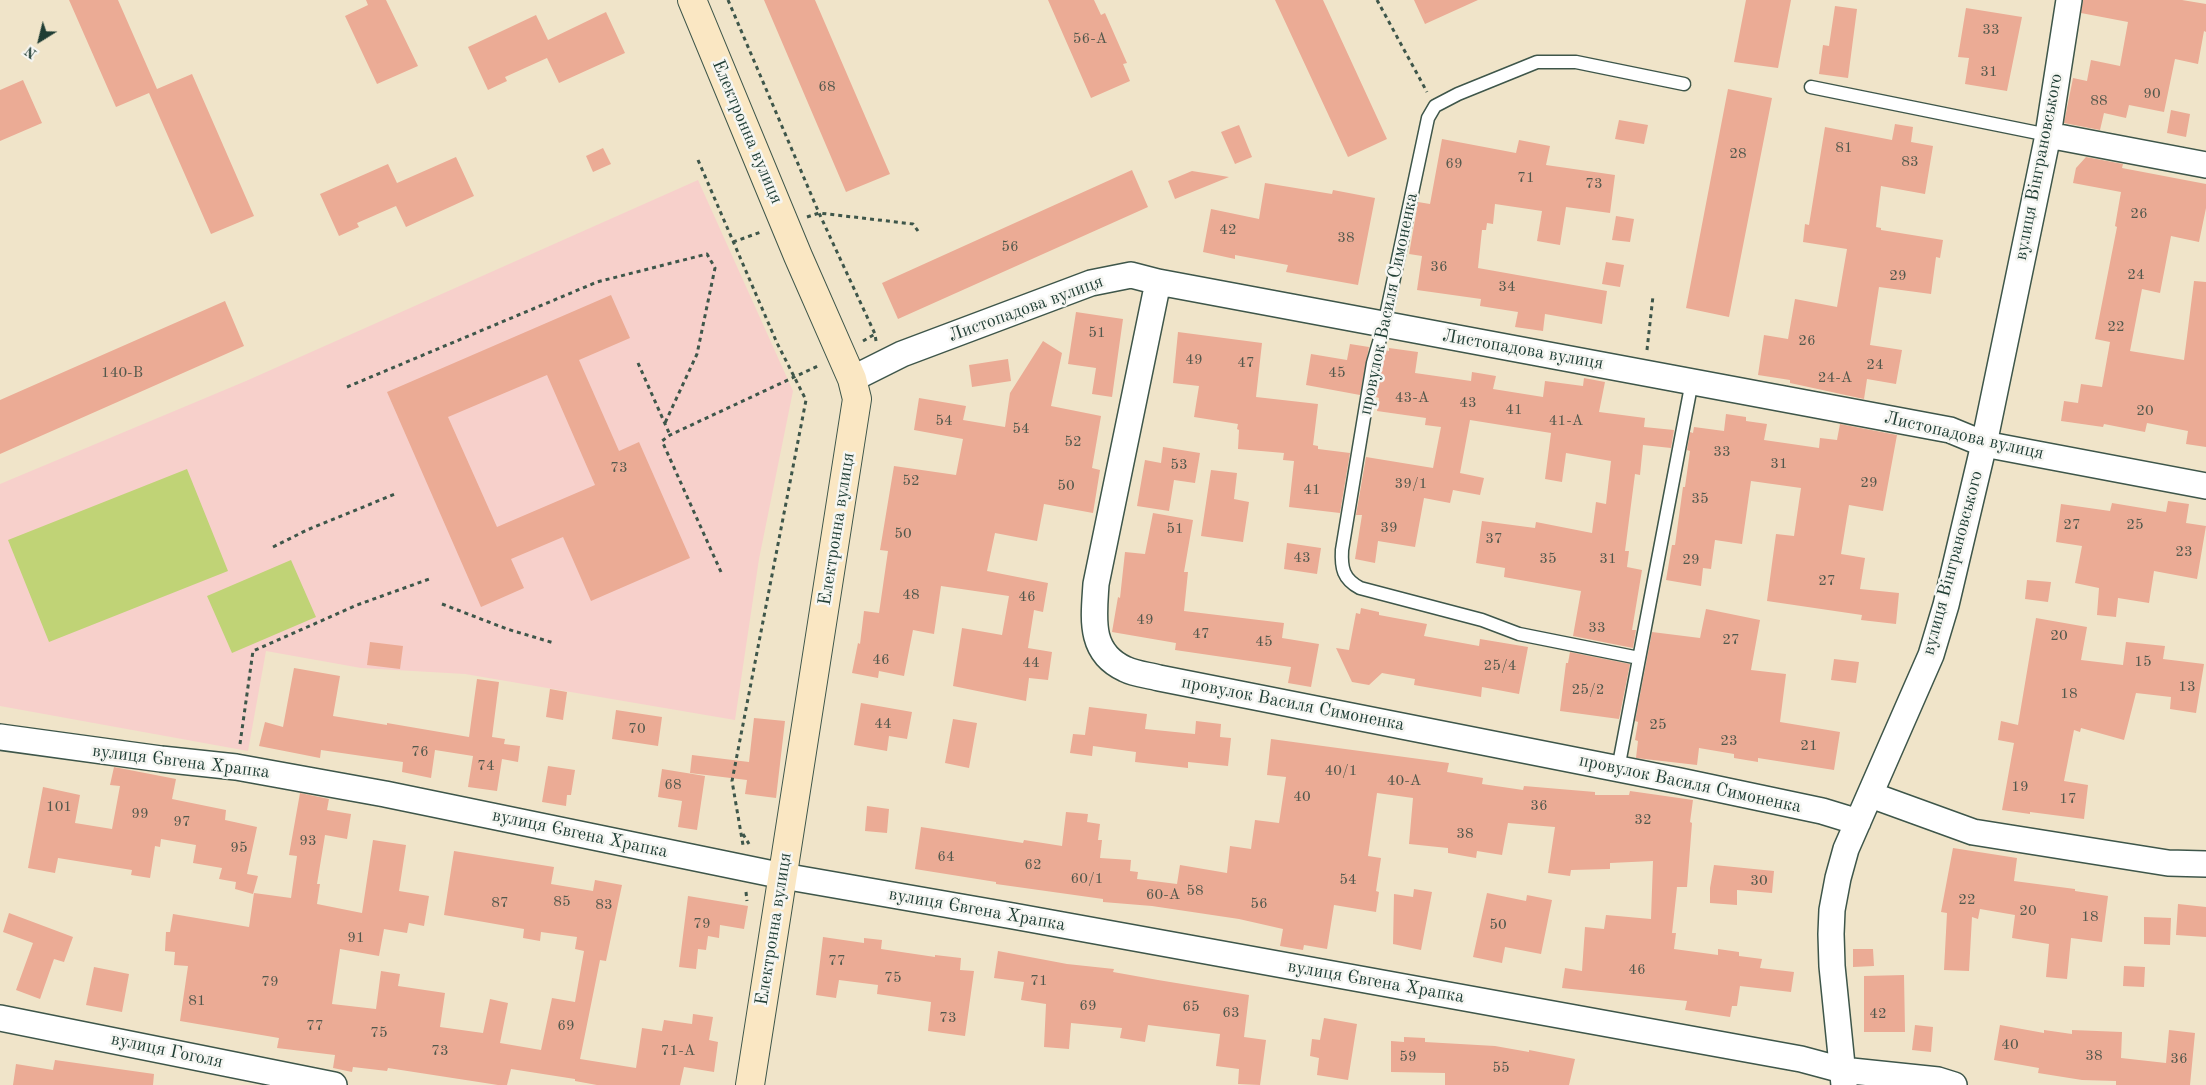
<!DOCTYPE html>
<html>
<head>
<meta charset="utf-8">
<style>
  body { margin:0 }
  #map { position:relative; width:2206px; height:1085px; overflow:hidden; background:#f0e4c9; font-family:"Old Standard TT",serif }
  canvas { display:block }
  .north { position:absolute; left:15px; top:15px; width:50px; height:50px; -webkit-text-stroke:4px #f6f6f2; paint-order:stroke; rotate:216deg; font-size:14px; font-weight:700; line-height:20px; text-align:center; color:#1f3d34 }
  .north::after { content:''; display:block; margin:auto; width:18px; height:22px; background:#1f3d34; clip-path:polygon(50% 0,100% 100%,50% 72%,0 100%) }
</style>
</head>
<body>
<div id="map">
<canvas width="2206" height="1085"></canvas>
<div class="north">N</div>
</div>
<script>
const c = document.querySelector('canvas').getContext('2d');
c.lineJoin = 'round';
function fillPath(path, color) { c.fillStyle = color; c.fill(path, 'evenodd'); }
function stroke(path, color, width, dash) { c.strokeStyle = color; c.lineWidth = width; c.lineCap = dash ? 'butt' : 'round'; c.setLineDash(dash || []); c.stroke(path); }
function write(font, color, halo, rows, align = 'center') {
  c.font = font + ' "Old Standard TT",serif'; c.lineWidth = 5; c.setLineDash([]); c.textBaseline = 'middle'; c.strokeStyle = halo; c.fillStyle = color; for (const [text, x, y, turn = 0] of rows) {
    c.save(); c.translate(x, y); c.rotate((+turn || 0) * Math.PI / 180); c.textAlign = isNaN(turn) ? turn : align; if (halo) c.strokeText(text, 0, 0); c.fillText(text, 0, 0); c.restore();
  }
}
const built = new Path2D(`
  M698,180L793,391L759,559L735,720L465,674L361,668L266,651L248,751L0,706V484L246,381Z`);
const green = new Path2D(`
  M187,469L228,571L49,642L8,540Z
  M291,560L316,617L232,653L207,596Z`);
const building = new Path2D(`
  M69,0H118L157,89L192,74L254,216L211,234L149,93L116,107Z
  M366,0H386L418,66L377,84L345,16L368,5Z
  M764,0H815L890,174L846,192Z
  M1048,0H1094L1101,15L1105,13L1127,63L1123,64L1130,81L1091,98Z
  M1275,0H1323L1387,139L1348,157Z
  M1414,0H1478L1425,24Z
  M1746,0H1791L1778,68L1734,62Z
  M2083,0H2182L2206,4V32L2204,31L2198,64L2175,59L2164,112L2129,105L2126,118L2104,113L2100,130L2064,123L2073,78L2087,81L2091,60L2120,66L2128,22L2081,13Z
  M1835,6L1857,9L1848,78L1819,74L1823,45L1829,46Z
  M1966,8L2022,17L2007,91L1965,84L1969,58L1958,57Z
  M606,12L625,53L559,83L547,58L505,77L507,81L488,90L468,47L536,15L548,40Z
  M23,80L42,123L0,141V90Z
  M1728,89L1772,98L1729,317L1686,308Z
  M2171,110L2190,114L2186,137L2167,133Z
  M1619,120L1648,125L1644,144L1615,139Z
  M1895,124L1913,127L1911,142L1933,146L1925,194L1881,186L1876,227L1881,228V230L1943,240L1940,258L1936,257L1931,294L1879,287L1870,345L1902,350L1896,384L1867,379L1864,399L1790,383V380L1758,375L1764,335L1788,339L1795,299L1837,307L1847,249L1803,242L1805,224L1809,225L1825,127L1892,140Z
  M1239,125L1252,157L1235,164L1221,132Z
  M1442,139L1516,153L1519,140L1550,146L1546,165L1615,175L1610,213L1566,207L1560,245L1537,241L1542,211L1495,204L1493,224L1487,223L1486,230H1482L1478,268L1607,291L1602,324L1545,314L1543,331L1515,327L1518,312L1480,306L1481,299L1417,290L1422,256L1409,254L1416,214L1418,202L1430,204Z
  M603,148L611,164L593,172L586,156Z
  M456,157L474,196L406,227L396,206L357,223L359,227L339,236L320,194L388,164L397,183Z
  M2086,157L2123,164L2122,168L2206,184V208L2199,242L2171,236L2160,293L2142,289L2130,351L2184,360L2194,281L2206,282V447L2186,444L2188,431L2147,423L2145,432L2104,424L2103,427L2061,421L2064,401L2078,403L2081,384L2102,387L2110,342L2095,339L2117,227L2115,226L2121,192L2073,183L2076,168Z
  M1132,170L1148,207L898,319L882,283Z
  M1192,171L1229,177L1175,199L1168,181Z
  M1265,183L1332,194L1333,190L1375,198L1358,285L1286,272L1288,265L1235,255V259L1203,252L1211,209L1259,219Z
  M1616,216L1634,219L1630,242L1612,240Z
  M1606,262L1624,265L1620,287L1602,284Z
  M611,295L630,338L579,360L619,451L639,442L690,558L591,601L563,537L511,559L524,588L481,607L387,392ZM547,375L595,485L497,527L448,417Z
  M225,301L244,346L0,454V400Z
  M1076,312L1123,319L1112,397L1092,394L1096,368L1068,364Z
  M1178,332L1262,343L1256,397L1318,404L1313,445L1318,446V449L1350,453L1340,513L1289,507L1294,461L1283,460L1284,453L1238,449L1239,430L1237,429L1238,424L1194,417L1199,386L1173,383Z
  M1043,341L1062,353L1051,406L1101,416L1092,468L1100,470L1093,513L1044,504L1037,541L995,533L987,571L1048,583L1043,612L1034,610L1028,648L1052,652L1048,680L1029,678L1026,701L953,686L962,628L1002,635L1009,596L941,586L934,634L913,630L904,676L879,671L878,678L852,673L858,643L860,644L864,611L879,613L888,551L880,550L894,466L956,475L963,439L914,430L919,398L966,406L963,420L1005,427L1010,393Z
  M1350,344L1369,347L1360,395L1306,385L1311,354L1347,360Z
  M1389,348L1418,352L1415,373L1471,381L1472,372L1496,376L1493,389L1543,397L1545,381L1583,386L1584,378L1605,382L1599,412L1645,418L1644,427L1674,430L1671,448L1643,445L1640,475L1635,474L1625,551H1629L1627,567L1642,570L1632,630H1636L1633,648L1573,636L1581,591L1504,577L1505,568L1476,563L1482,521L1535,528L1536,522L1592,533L1596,502L1606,504L1611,461L1566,453L1562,482L1545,479L1551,433L1470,420L1460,473L1484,478L1480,495L1453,490L1450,503L1424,498L1415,547L1378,541L1375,563L1355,559L1362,515H1356L1366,457L1433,468L1441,427L1425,425L1426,418L1377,411L1379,398L1376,397L1381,365L1385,350L1389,351Z
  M1008,359L1011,381L972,387L969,365Z
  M1726,414L1746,417V421L1767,424L1764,440L1819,448L1820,438L1837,440L1840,424L1897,435L1883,511L1849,505L1841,554L1865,558L1860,589L1899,593L1896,624L1861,620L1862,615L1767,601L1776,534L1794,536L1801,488L1751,481L1742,544L1715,540L1711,569L1703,568L1701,586L1666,580L1672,545H1675L1683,487H1685L1690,451L1687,450L1690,432L1693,433L1694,427L1724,431Z
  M1163,447L1200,453L1195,483L1174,480L1169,511L1137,506L1145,460L1161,463Z
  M1211,470L1237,473L1234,499L1249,502L1243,542L1201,536Z
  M2168,501L2189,504L2186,523L2206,526L2197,579L2154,571L2149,603L2118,598L2116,617L2097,615L2099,588L2075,583L2082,546L2056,542L2061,504L2110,511L2112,503L2166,512Z
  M1153,513L1193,520L1184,572H1188L1184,611L1284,623L1282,638L1319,644L1311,687L1288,683L1291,667L1175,650L1176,643L1112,632L1118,597L1120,598L1125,552L1145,554Z
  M1287,543L1321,548L1317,574L1284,569Z
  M2027,580L2051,582L2048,602L2025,599Z
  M1361,608L1379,612V615L1427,624L1424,636L1479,646L1480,639L1528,647L1519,694L1482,687L1481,697L1414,685L1415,679L1382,673L1369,685L1352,682L1336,648L1349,650L1356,613L1360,614Z
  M1706,609L1760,620L1751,670L1786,674L1780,722L1840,732L1834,770L1758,758V762L1734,758V754L1699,748L1697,765L1636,758L1638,741L1635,740L1638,722L1635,721L1652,632L1700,638Z
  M2036,618L2087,627L2081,660L2123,665L2126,642L2165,646L2163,659L2204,664L2196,713L2170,709L2171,697L2136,693L2124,740L2081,728L2080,732L2074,730L2064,781L2088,785L2084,819L2030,812V814L2002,810L2014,743L1998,740L2001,721L2018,725Z
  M370,642L403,646L400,669L367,665Z
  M1570,652L1630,664L1619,719L1560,711L1566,663H1568Z
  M1834,659L1859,662L1856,683L1831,680Z
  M294,668L340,676L333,716L387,725V723L469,737L477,679L499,682L492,737L505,739L504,744L520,746L518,762L502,759L497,791L468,787L473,756L435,750L431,778L402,772L403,762L321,750L320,758L259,746L265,722L283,727Z
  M550,689L567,692L563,720L546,717Z
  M861,703L912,712L907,739L889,736L887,751L854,745Z
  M1089,707L1147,714L1145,729L1195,734L1196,721L1221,724L1220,737L1231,738L1228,766L1188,762V768L1135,762L1136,752L1093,746L1092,756L1070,753L1073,734L1085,735Z
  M616,710L662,717L658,746L612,739Z
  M754,718L785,721L776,798L745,794L747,780L690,773L692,755L749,762Z
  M953,719L977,723L969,768L945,763Z
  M1271,739L1449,763L1447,772L1483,778L1482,784L1523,790L1524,786L1595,792V795H1629L1630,791L1693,800L1690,822L1692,823L1687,887H1677L1672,933H1676L1674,949L1718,955V949L1739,952V956L1762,959L1760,968L1794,972L1791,992L1740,986L1737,1006H1732L1730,1017L1685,1010L1687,1001L1562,988L1565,968L1582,971L1585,927L1604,929L1606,915L1651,919L1653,861L1610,863V869L1571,870L1570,876L1548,873L1555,827L1508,823L1502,855L1477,851L1476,858L1448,853V848L1409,844L1413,798L1377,793L1368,856L1381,858L1376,891L1379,892L1376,912L1334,905L1327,949L1304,945L1303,950L1280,946L1283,929L1239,919L1152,906L1103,902V899L996,884V882L915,869L921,827L1023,843L1024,840L1062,846L1066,812L1088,814L1087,822L1100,824L1098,840H1102L1100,858L1131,860L1130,871L1138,872L1137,879L1177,884L1180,865L1227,873L1230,846L1251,849L1255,820L1279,823L1286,777L1267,775Z
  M548,766L575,770L571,795H567L566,806L542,802Z
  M114,767L176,779L172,799L226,810L225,820L257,827L247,874L258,876L253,894L235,889L236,882L219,879L222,868L193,863L196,845L161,839L160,847L155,846L150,878L131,875L132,870L58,858L55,873L28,868L43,787L80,795L75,823L112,829L120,786L110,785Z
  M662,769L705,776L697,830L678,827L682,801L658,797Z
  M300,793L329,799L327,810L351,814L347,839L325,835L317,884H320L317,904L362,913L373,840L406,845L399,891L429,896L424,926L409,923L407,933L384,929L379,956L340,949L332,1004L376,1009L381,971L400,974L398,986L445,993L440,1027L483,1033L490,999L508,1003L500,1043L541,1050L552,998L575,1002L584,951L575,949L577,937L541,932L540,941L523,938L524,929L444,915L454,851L554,867L551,884L593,891L595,880L622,885L606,961L600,960L580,1059L636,1068L642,1028L662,1031L664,1020L692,1024L693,1014L713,1017L709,1040L718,1042L714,1072L684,1067L680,1085H597L575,1081V1079L511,1069L507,1085H498L388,1068L387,1071L353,1067L352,1072L333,1068L335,1055L277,1048L279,1038L180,1021L188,966L174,965L175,952L165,951L166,932H170L173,914L249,927L254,893L291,898L297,856L289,855Z
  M867,806L889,809L887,833L865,831Z
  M1953,848L2017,858L2014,881L2075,889V891L2108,896L2102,942L2071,938L2067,979L2046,977L2049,944L2012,938L2015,915L1980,909L1978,919L1972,917L1969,971L1944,970L1947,913L1941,912Z
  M1714,865L1774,871L1772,893L1737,890V905L1710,903V888Z
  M1414,889L1432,892L1421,950L1393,944L1394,894L1413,897Z
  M1487,893L1526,901L1527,895L1552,900L1541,954L1505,947L1502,963L1473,957Z
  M688,896L748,906L744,929L720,925L719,938L708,936L706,950L698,949L696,969L679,967Z
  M2178,904L2206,907V937L2176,935Z
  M9,913L73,937L64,962L54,959L40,999L16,990L33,943L3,932Z
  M2144,917L2171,918L2170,945L2144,944Z
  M823,937L864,943V938L882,940L881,949L935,957V955L961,958L960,970L974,971L965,1036L928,1031L931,1002L877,994L878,985L839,980L836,998L816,995Z
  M1853,949H1873L1874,966L1853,967Z
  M998,951L1067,964L1114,969L1113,972L1158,980L1249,995L1244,1037L1266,1040L1260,1085L1238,1084L1239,1069L1216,1066L1220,1034L1148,1025L1145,1042L1120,1038L1122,1028L1071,1023L1069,1049L1044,1047L1046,1004L1021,1000L1024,982L994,978Z
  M2124,966L2145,967L2144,987L2123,986Z
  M94,967L129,974L122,1012L86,1005Z
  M1904,975L1905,1032H1864V976Z
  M1324,1018L1357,1024L1348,1080L1317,1075L1319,1058L1310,1056L1312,1039L1320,1040Z
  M1915,1025L1933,1027L1931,1052L1912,1050Z
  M2000,1025L2044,1033V1030L2072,1034V1030L2122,1032L2121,1058L2166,1063L2169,1030L2195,1033L2190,1085H2116V1081L2082,1080L2038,1073L2039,1068L1994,1060Z
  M1404,1037L1425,1038V1042L1495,1046L1529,1052V1050L1575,1059L1569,1085H1445V1073L1391,1072V1041L1404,1042Z
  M55,1060L154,1074L153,1085H13L16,1064L53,1070Z`);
const path = new Path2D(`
  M728,0L819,213L875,334L876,341
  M1377,0L1427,92
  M698,160L777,343L806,400L732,781L743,845
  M807,217L819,213L913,224L918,231
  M733,242L761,232
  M863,341L875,334
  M1647,350L1653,296
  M638,363L670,435
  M347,387L597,282L707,254L715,268L697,354L665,423
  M273,547L307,530L395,494
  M721,572L662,441L670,435L820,365
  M442,604L507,629L554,643
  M240,744L253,651L357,605L432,578
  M743,834L749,844
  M746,892L747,901`);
const lane = new Path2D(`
  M1811,87L2048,135
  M1639,658L1519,634L1482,620L1360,588C1343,579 1341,568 1342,550L1373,363L1384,325L1428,118L1435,106L1458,94L1537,62H1576L1684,84
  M1618,769L1692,381`);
const street = new Path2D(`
  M2048,135L2206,165
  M1158,282L1096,584C1094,617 1088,652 1125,669C1135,674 1148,675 1159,678L1680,781L1822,811L1858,822
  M852,379L902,354L1091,283L1131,275L1158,282L1950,430L1984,444L2206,486
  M0,737L161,759L236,767L385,794L783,876L1013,916L1801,1059L1842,1070L1938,1080L1954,1085
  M1871,795L1973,832L2168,863L2206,864
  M0,1018L334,1085
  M1844,1085L1832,966L1831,934L1832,910L1838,878L1846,849L1931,655L1946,605L1984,444L2048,135L2069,0`);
const secondary = new Path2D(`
  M692,0L798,256L852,379L857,399L750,1085`);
const numberNames = [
  ["33",1991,30],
  ["56-А",1090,39],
  ["31",1989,72],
  ["68",827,87],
  ["90",2152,94],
  ["88",2099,101],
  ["81",1844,148],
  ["28",1738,154],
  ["83",1910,162],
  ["69",1454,164],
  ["71",1526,178],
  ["73",1594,184],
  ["26",2139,214],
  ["42",1228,230],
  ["38",1346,238],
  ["56",1010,247],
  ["36",1439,267],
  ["24",2136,275],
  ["29",1898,276],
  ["34",1507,287],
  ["22",2116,327],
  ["51",1097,333],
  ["26",1807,341],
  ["49",1194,360],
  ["47",1246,363],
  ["24",1875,365],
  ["140-В",122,373],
  ["45",1337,373],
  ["24-А",1835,378],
  ["43-А",1412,398],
  ["43",1468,403],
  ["41",1514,410],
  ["20",2145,411],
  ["54",944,421],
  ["41-А",1566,421],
  ["54",1021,429],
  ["52",1073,442],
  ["33",1722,452],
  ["31",1779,464],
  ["53",1179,465],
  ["73",619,468],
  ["52",911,481],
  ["29",1869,483],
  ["39/1",1411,484],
  ["50",1066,486],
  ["41",1312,490],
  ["35",1700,499],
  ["27",2072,525],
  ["25",2135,525],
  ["39",1389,528],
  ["51",1175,529],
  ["50",903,534],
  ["37",1494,539],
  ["23",2184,552],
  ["43",1302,558],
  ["35",1548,559],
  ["31",1608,559],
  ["29",1691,560],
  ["27",1827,581],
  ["48",911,595],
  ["46",1027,597],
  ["49",1145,620],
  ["33",1597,628],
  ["47",1201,634],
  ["20",2059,636],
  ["27",1731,640],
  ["45",1264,642],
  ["46",881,660],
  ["15",2143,662],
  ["44",1031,663],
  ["25/4",1500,666],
  ["13",2187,687],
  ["25/2",1588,690],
  ["18",2069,694],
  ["44",883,724],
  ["25",1658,725],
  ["70",637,729],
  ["23",1729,741],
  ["21",1809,746],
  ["76",420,752],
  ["74",486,766],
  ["40/1",1341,771],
  ["40-А",1404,781],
  ["68",673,785],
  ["19",2020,787],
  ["40",1302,797],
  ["17",2068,799],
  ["36",1539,806],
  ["101",59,807],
  ["99",140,814],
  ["32",1643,820],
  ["97",182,822],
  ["38",1465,834],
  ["93",308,841],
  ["95",239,848],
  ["64",946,857],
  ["62",1033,865],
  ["60/1",1087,879],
  ["54",1348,880],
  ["30",1759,881],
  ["58",1195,891],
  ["60-А",1163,895],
  ["22",1967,900],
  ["85",562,902],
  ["87",500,903],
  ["56",1259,904],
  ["83",604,905],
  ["20",2028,911],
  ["18",2090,917],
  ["79",702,924],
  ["50",1498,925],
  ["91",356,938],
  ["77",837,961],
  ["46",1637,970],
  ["75",893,978],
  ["71",1039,981],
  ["79",270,982],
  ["81",197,1001],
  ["69",1088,1006],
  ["65",1191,1007],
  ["63",1231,1013],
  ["42",1878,1014],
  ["73",948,1018],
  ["77",315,1026],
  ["69",566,1026],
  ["75",379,1033],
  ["40",2010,1045],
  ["73",440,1051],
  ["71-А",678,1051],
  ["38",2094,1056],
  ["59",1408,1057],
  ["36",2179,1059],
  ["55",1501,1068]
];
const streetNames = [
  ["Електронна вулиця",747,132,67],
  ["вулиця Вінграновського",2039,167,-79],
  ["провулок Василя Симоненка",1389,304,-78],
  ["Листопадова вулиця",1026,309,-20],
  ["Листопадова вулиця",1523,350,10],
  ["Листопадова вулиця",1964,436,13],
  ["Електронна вулиця",837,529,-81],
  ["вулиця Вінграновського",1953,563,-75],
  ["провулок Василя Симоненка",1293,704,11],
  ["вулиця Євгена Храпка",181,762,7],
  ["провулок Василя Симоненка",1690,784,12],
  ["вулиця Євгена Храпка",580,834,12],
  ["вулиця Євгена Храпка",977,910,10],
  ["Електронна вулиця",774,929,-81],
  ["вулиця Євгена Храпка",1376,982,10],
  ["вулиця Гоголя",167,1051,12]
];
fillPath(built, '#f7d0cb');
fillPath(green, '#c0d376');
fillPath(building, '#ebab95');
stroke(lane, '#3e564a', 15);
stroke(street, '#3e564a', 28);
stroke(secondary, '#3e564a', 30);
stroke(path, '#3e564a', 3, [4, 4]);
stroke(lane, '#fff', 12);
stroke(street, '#fff', 25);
stroke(secondary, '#fae7c3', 28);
write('15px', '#52584c', null, numberNames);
write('18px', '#1f3d34', '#f6f6f2', streetNames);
</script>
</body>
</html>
